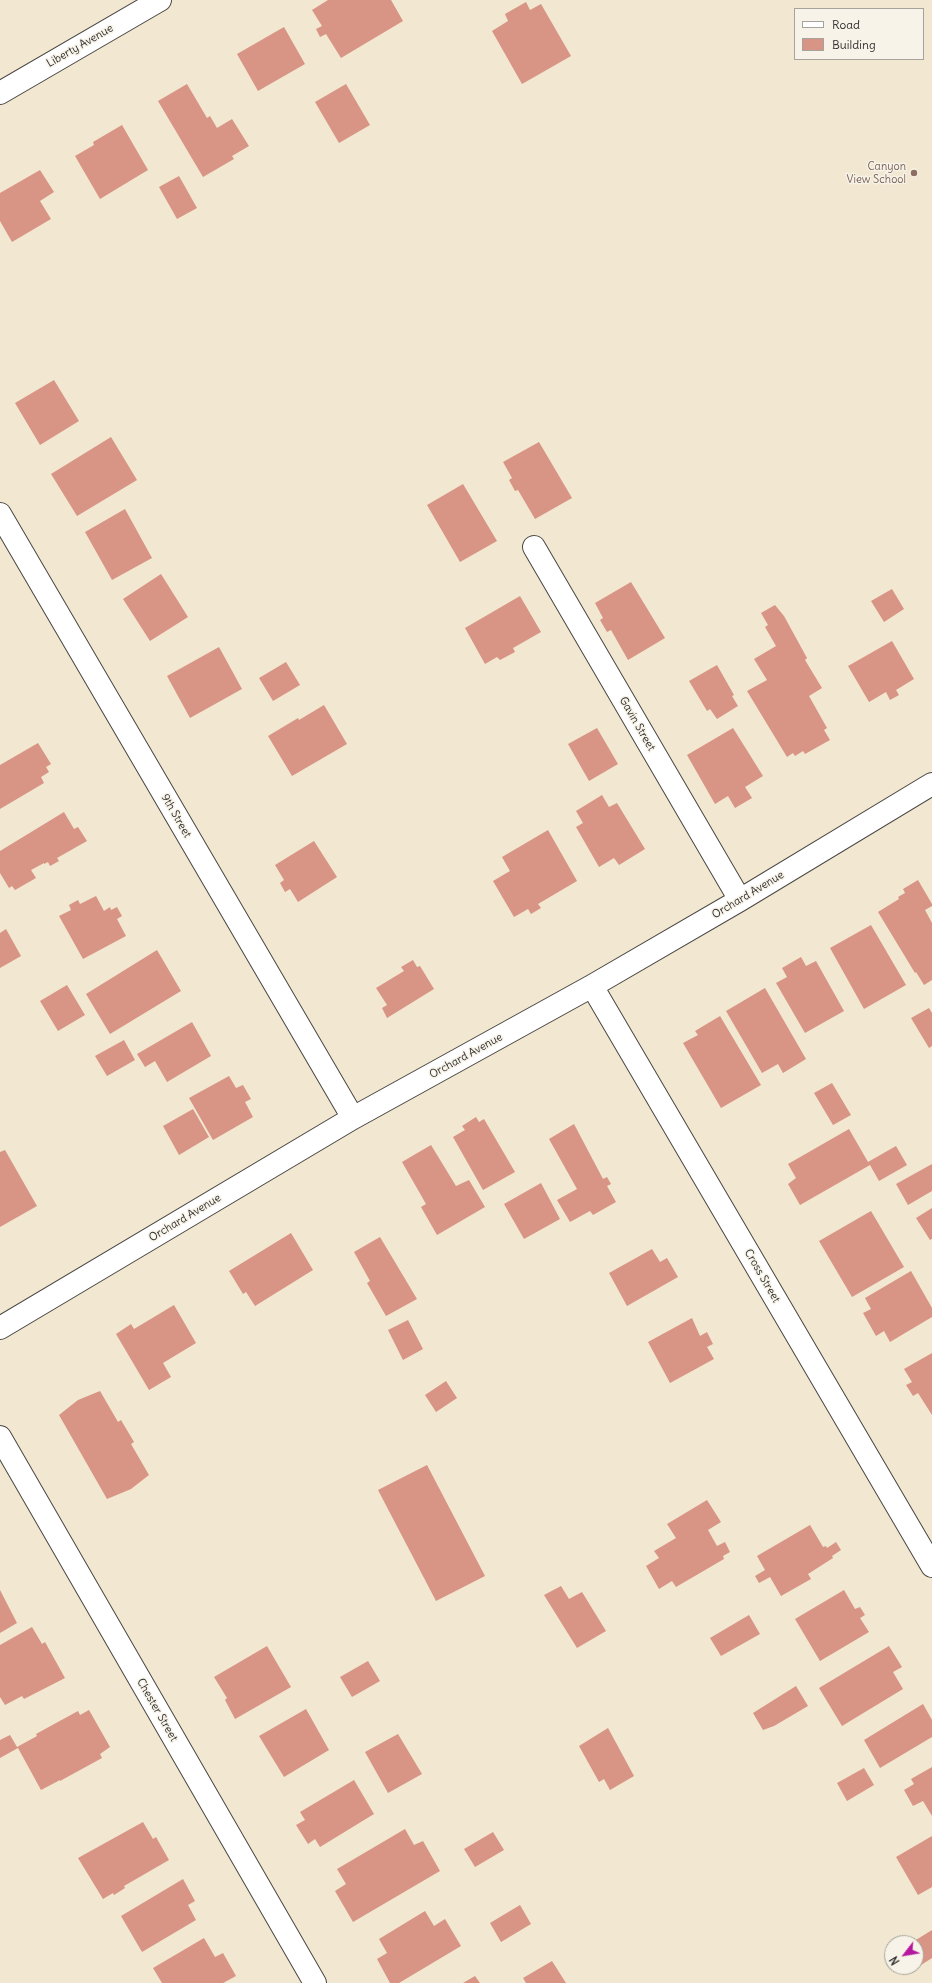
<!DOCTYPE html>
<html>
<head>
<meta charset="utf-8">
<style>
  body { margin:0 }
  #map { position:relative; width:932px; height:1983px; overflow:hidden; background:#f2e7d0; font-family:Delius,sans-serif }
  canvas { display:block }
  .legend { position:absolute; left:794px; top:8px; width:130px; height:52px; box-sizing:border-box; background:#f7f3e8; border:1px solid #a5a39c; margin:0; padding:5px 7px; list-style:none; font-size:12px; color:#2b2b2b }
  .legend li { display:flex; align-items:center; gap:8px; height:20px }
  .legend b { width:20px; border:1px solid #a5a39c }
  .north { position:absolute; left:884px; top:1935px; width:40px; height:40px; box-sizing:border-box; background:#f7f3e8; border:1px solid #a5a39c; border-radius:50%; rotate:239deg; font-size:11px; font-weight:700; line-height:16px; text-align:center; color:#2b2b2b }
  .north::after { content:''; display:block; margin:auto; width:14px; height:18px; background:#b5179e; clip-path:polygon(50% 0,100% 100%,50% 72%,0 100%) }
</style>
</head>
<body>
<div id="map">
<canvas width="932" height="1983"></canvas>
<ul class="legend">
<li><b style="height:5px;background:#fff"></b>Road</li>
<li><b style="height:11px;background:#d89485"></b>Building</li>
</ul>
<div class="north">N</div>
</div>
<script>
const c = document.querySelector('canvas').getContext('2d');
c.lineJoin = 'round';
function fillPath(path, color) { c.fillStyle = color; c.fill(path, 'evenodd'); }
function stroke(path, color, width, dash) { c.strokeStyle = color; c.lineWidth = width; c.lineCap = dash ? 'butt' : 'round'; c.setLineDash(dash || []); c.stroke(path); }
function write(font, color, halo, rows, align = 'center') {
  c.font = font + ' Delius,sans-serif'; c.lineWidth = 3; c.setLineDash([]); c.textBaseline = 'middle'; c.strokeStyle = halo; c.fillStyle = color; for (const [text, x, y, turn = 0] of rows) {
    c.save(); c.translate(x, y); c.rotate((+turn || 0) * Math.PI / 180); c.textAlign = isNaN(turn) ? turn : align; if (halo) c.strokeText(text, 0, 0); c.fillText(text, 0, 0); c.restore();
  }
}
const building = new Path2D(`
  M328,0H391L403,21L341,58L326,34L320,37L316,29L322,26L312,10Z
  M526,2L530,10L541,4L571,56L522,84L492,31L508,21L505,14Z
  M284,27L305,64L258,91L237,54Z
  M187,84L207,118L210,116L217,128L232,119L249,146L232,156L234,159L203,177L158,101Z
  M346,84L370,125L339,143L315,102Z
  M122,125L148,170L100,199L75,156L94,145L93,142Z
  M40,170L54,192L40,201L51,219L12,242L0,221V193Z
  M179,176L197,208L177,219L159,187Z
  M54,380L79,421L40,445L15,403Z
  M111,437L137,480L77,516L51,474Z
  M539,442L572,498L535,519L518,490L515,491L509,480L512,478L503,462Z
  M463,484L497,541L460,562L427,505Z
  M125,509L152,558L112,580L85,532Z
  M161,574L188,617L150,641L123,599Z
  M631,582L665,638L628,660L611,630L607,632L600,620L603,618L595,603Z
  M892,589L904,609L884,622L871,601Z
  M520,596L541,632L513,648L515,652L500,660L497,657L485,664L465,628Z
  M775,605L784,616L807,658L805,660L822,688L809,696L827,728L824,730L830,740L805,754L803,751L795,756L793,753L787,757L747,691L767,680L754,659L776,646L765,627L768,625L761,613Z
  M892,641L914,679L896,690L899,695L890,700L886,692L869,702L848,666Z
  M219,647L242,689L190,718L167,676Z
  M286,662L300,685L273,701L259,678Z
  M717,665L734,695L732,696L738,706L717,719L710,709L707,711L689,681Z
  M324,705L347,744L292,776L268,736L298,718L299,720Z
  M597,728L618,764L589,781L568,744Z
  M733,728L763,776L745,787L752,798L735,808L728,796L715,804L687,755Z
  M38,743L51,764L46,767L49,772L41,777L44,783L0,809V765Z
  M602,795L609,807L617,803L645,849L619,865L614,858L599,867L576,827L583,823L576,811Z
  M64,812L74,829L78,827L87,841L57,858L59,861L50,866L48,862L44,864V863L31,870L36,878L15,890L12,886L9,888L0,873V851Z
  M548,830L577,881L538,904L541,908L531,914L528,909L514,917L493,881L510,871L502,857Z
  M314,841L337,877L298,902L290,889L285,892L280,883L284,880L275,865Z
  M918,880L932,904V906L925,910L932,923V980L924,985L916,972L915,973L878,912L899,899L898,897L905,893L903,889Z
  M96,896L104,911L110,907L111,910L117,907L122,916L117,919L126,936L83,959L59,916L71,910L69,905L78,900L80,904Z
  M871,925L906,985L864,1009L830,948Z
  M6,929L21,956L0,968V933Z
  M157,950L181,991L110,1034L86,994Z
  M801,957L806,966L816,961L844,1011L805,1033L776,983L787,977L782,968Z
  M413,960L417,967L420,966L434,989L387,1018L382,1008L387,1005L376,988L404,971L401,967Z
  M67,985L85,1015L58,1031L40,1001Z
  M765,988L806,1059L783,1073L778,1064L762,1073L726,1011Z
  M929,1008L932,1013V1046L929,1048L911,1018Z
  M720,1016L761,1085L721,1108L683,1043L698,1035L695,1031Z
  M192,1022L211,1056L167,1082L155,1061L145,1067L137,1054Z
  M124,1040L135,1060L107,1076L95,1056Z
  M229,1076L236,1088L243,1085L251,1099L245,1102L253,1117L213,1140L189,1098Z
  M832,1083L851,1115L833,1125L814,1093Z
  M193,1109L209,1137L179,1155L163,1126Z
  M476,1117L479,1122L484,1119L515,1172L483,1190L453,1137L465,1130L462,1126Z
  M574,1124L603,1179L607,1177L611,1184L607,1186L616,1202L593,1215L590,1211L570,1222L557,1200L577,1189L549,1139Z
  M849,1129L868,1162L896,1146L907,1165L879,1181L870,1165L800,1205L788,1184L796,1178L788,1164Z
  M431,1145L456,1186L469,1180L485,1207L437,1235L421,1207L426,1204L402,1162Z
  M5,1150L37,1206L0,1227V1152Z
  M932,1164V1191L908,1205L896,1184Z
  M541,1183L560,1219L524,1239L504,1204Z
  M932,1208V1239L930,1240L916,1218Z
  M871,1211L904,1267L852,1297L819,1241Z
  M291,1233L313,1270L255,1306L246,1292L243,1294L229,1271Z
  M380,1237L417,1299L386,1316L367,1283L370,1281L354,1252Z
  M652,1249L660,1262L667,1258L678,1277L627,1306L609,1273Z
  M911,1271L932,1308V1317L890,1342L884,1331L876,1336L863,1313L871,1309L865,1298Z
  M174,1305L196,1343L163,1363L171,1377L149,1390L116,1334L131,1324L134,1329Z
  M692,1318L700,1336L707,1332L713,1344L707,1347L714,1359L670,1383L648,1342Z
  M408,1320L423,1349L403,1360L388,1330Z
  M932,1353V1415L918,1393L913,1396L906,1385L912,1382L904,1369Z
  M446,1381L457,1398L436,1412L425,1395Z
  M100,1391L118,1422L121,1420L134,1442L131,1444L149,1475L131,1489L107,1499L59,1415L78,1400Z
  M427,1465L485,1576L436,1601L378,1490Z
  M707,1500L721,1522L708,1530L717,1546L725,1542L730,1552L723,1556L724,1559L676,1587L672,1581L659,1589L646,1566L659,1558L654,1551L676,1538L667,1524Z
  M810,1525L823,1547L826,1546L827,1548L836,1542L841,1550L832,1556L833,1558L808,1574L811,1579L781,1596L770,1577L759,1583L755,1576L765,1570L757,1556Z
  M561,1586L569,1599L582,1592L606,1631L577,1648L544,1595Z
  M0,1590L17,1623L0,1633Z
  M844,1590L855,1609L860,1607L865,1615L860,1618L869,1632L820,1661L795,1619Z
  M749,1615L760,1634L721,1656L710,1638Z
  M32,1627L42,1644L45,1642L65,1678L24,1699L22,1696L5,1705L0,1697V1645Z
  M267,1646L291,1687L235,1719L225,1700L227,1698L214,1677Z
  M889,1646L902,1667L893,1672L903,1689L842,1726L819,1688Z
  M368,1661L380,1681L352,1697L340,1677Z
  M796,1686L808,1706L774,1726L763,1730L753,1713Z
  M923,1704L932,1720V1737L880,1768L864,1740Z
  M306,1709L329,1750L284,1777L259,1736Z
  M89,1710L110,1747L100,1754L102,1758L60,1781V1780L41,1790L18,1748L0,1758V1740L10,1735L17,1747L37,1736L36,1734L78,1711L80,1715Z
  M608,1728L634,1776L610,1790L604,1779L599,1782L579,1746Z
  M398,1734L422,1774L388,1793L365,1752Z
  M932,1767V1816L923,1801L913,1806L904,1790L914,1784L911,1779Z
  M864,1768L874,1785L847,1801L837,1783Z
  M354,1780L374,1814L320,1847L315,1839L308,1844L296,1825L305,1820L300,1812Z
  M143,1822L153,1839L156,1837L169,1860L124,1886L125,1888L114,1895L113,1893L103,1899L78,1858Z
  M405,1829L414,1845L423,1841L440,1871L353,1922L335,1891L346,1884L337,1869Z
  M493,1832L504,1850L475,1867L464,1849Z
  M932,1836V1887L918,1895L896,1857Z
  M183,1879L195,1901L188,1905L196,1920L142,1952L121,1916Z
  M520,1905L531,1924L501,1942L490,1923Z
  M425,1911L434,1926L445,1919L461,1946L399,1983H390L377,1959L387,1953L379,1939Z
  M932,1930V1958L921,1965L916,1957V1943H911Z
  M204,1938L215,1957L223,1953L236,1976L223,1983H162L153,1968Z
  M552,1961L566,1983H526L523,1978Z
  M475,1976L480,1983H463Z`);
const minor = new Path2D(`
  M0,93L160,0
  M0,514L353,1118
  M534,547L740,900
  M592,986L932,1566
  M0,1328L353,1118L592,986L740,900L932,784
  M0,1437L315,1983`);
const markers = [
  [914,173,4,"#8d6e63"]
];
const streetNames = [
  ["Liberty Avenue",80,46,-30],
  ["Gavin Street",637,724,60],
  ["9th Street",176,816,60],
  ["Orchard Avenue",748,895,-31],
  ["Orchard Avenue",466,1056,-29],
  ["Orchard Avenue",185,1218,-31],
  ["Cross Street",762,1276,60],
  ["Chester Street",157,1710,60]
];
const educationNames = [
  ["Canyon",906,167],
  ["View School",906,180]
];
fillPath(building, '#d89485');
stroke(minor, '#494744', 24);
stroke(minor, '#fff', 22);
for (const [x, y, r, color] of markers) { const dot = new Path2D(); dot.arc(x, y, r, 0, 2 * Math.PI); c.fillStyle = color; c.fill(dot); stroke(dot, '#f7f3e8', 1.5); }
write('11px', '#2b2b2b', '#f7f3e8', streetNames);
write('11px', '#785e54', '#f7f3e8', educationNames, 'right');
</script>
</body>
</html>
